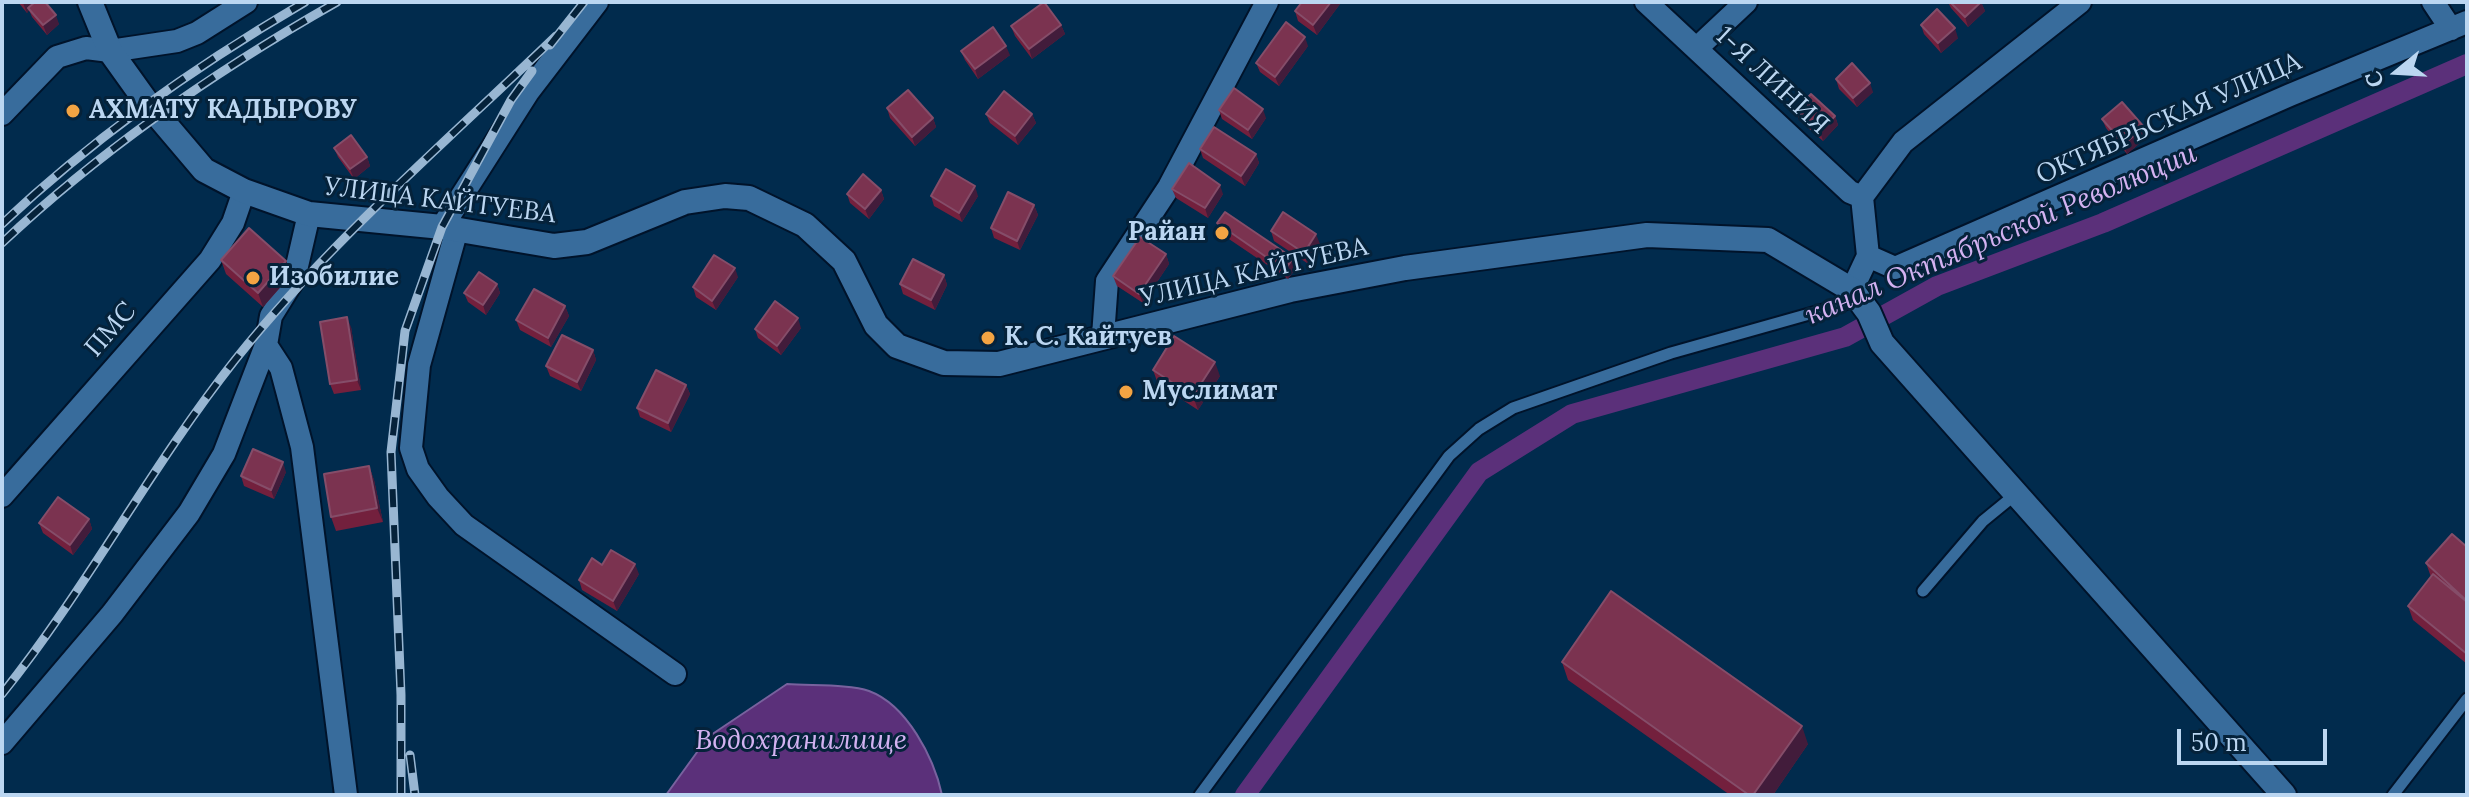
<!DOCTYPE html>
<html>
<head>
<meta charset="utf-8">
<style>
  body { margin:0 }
  #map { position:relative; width:2469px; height:797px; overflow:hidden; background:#012b4d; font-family:Lora,serif }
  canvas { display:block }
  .frame { position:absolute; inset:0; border:4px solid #bbd6f1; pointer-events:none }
  .north { position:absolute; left:2357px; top:32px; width:80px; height:80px; -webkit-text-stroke:6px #05223a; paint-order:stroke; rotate:252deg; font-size:22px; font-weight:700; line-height:32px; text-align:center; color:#bbd6f1 }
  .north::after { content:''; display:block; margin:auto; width:28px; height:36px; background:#bbd6f1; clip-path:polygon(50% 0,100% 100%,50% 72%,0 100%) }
  .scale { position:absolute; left:2177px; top:729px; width:150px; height:36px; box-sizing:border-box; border:4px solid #bbd6f1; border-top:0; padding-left:10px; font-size:24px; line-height:28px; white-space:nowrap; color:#bbd6f1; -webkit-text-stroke:6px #05223a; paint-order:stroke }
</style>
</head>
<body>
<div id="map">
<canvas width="2469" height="797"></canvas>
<div class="frame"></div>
<div class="north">С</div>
<div class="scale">50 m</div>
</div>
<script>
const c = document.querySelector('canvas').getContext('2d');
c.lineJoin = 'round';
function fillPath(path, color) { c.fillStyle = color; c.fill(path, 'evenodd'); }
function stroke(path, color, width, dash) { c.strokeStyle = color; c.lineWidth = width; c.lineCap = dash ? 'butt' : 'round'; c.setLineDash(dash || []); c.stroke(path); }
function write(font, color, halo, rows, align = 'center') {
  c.font = font + ' Lora,serif'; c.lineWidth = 6; c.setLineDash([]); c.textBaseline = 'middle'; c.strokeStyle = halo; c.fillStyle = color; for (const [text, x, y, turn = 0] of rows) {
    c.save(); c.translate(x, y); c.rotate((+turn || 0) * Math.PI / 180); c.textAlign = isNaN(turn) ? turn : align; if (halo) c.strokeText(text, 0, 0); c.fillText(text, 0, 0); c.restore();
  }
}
const water = new Path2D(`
  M787,684C809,686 850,684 869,691C907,705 934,758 942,795H666L708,737Z`);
const canal = new Path2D(`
  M1245,795L1479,472L1572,414L1845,337L1937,286L2103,223L2467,64`);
const lane = new Path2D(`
  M1923,591L1983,521L2016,494
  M1200,795L1449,456L1479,429L1513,408L1671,353L1859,300
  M2393,795L2467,699`);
const street = new Path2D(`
  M1646,2L1850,192L1862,197
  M2433,2L2451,29
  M1697,48L1746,2
  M2,114L57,57L86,48L110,51L177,41L197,33L246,2
  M1862,197L1903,142L2080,2
  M309,214L294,279L271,316L266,345L281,368L302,447L346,795
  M442,227L528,92L597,2
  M457,229L419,365L411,448L418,469L438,497L464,525L675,674
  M1868,256L1895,268L2290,95L2467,22
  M1852,290L1868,256L1862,197
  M1103,336L1107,281L1169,187L1267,2
  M2,496L210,260L233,223L244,191
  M2,743L112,614L189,513L224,454L266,345`);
const secondary = new Path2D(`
  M90,2L110,51L148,104L204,170L244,191L309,214L442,227L554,246L587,242L685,202L725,196L749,198L805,225L844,261L876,325L897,346L944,363L999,364L1290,290L1405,268L1647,235L1768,240L1852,290L1869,313L1882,343L2284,795`);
const rail = new Path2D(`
  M550,45L584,2
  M2,224C93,138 197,65 305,2
  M2,243C103,148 217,70 337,2
  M2,694C87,588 151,466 235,360C329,242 447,141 556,36
  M410,755L415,795
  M401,795V695L391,452L405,331L442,227L511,100L532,71`);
const wall = new Path2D(`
  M18,2H45L59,24L47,35L32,17L29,10L27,13Z
  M1948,2H1981L1985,11L1968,27L1951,8Z
  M1340,4L1317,35L1298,21L1295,11Z
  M1061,25L1065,34L1032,59L1015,36L1011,26Z
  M1921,25L1958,38L1941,53L1924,34Z
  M1308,46L1279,86L1260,72L1256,63Z
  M961,51L1010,55L978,79L965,60Z
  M1836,79L1873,92L1857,107L1839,89Z
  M887,108L933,118L936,127L915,146L890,118Z
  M1219,110L1266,118L1252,139L1222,119Z
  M1796,110L1835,116L1838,125L1823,141L1799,120Z
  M986,114H1032L1036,123L1018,145L990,123Z
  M2102,119L2147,137L2127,154L2106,128Z
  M334,148L367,157L370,166L354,179L338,157Z
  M1200,149L1256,154L1259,163L1245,186L1203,158Z
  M1172,189L1223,194L1208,218L1176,198Z
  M881,190L884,199L869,219L850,203L847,194Z
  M931,196H978L962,222L934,206Z
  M1034,205L1038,215L1020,250L994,238L991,228Z
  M1217,223L1293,258L1296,268L1288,279L1220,233Z
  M1271,231L1320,244L1307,263L1274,241Z
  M1166,254L1169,264L1143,303L1117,286L1113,276Z
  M221,260L286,261L291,275L263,307L226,274Z
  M944,275L947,285L935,310L903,294L900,284Z
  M738,277L716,310L696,297L693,287Z
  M497,284L500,293L486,315L468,302L464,293Z
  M565,306L569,316L551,347L520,330L516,320Z
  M351,327L361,390L334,394L330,384Z
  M801,328L781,355L758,338L755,329Z
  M593,350L596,360L581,391L550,376L546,366Z
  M1153,370L1220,376L1198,410L1158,384Z
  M686,385L690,394L671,432L640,417L637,408Z
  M369,466L374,480L383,522L336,531L331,517Z
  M286,472L274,499L244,486L241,476Z
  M89,519L92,529L73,555L43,533L39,523Z
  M2467,547V664L2413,620L2408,606L2431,577L2426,563Z
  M602,565L639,574L617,611L582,590L579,580Z
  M1562,662L1808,744L1773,795H1730L1568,680Z`);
const shadedWall = new Path2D(`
  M24,2H39L28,8L29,10L27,13L23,3Z
  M1331,2H1339L1340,4L1317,35L1313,25Z
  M1981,2L1985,11L1968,27L1965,17Z
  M56,15L59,24L47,35L43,25Z
  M1061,25L1065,34L1032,59L1029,49Z
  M1955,28L1958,38L1941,53L1938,43Z
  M1305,37L1308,46L1279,86L1275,77Z
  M1006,46L1010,55L978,79L975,69Z
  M1870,83L1873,92L1857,107L1853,98Z
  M1263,109L1266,118L1252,139L1248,130Z
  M1032,114L1036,123L1018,145L1015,136Z
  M1835,116L1838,125L1823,141L1820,132Z
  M933,118L936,127L915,146L912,137Z
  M2144,127L2147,137L2127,154L2124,144Z
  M1256,154L1259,163L1245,186L1241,176Z
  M367,157L370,166L354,179L350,169Z
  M1220,185L1223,194L1208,218L1205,208Z
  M975,186L978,196L962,222L959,213Z
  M881,190L884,199L869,219L865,209Z
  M1034,205L1038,215L1020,250L1017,241Z
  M1316,234L1320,244L1307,263L1304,253Z
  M1166,254L1169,264L1143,303L1139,294Z
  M1293,258L1296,268L1288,279L1285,270Z
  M286,261L291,275L263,307L258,293Z
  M735,268L738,277L716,310L712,301Z
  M944,275L947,285L935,310L931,300Z
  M497,284L500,293L486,315L483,305Z
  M565,306L569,316L551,347L548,338Z
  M347,317L351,327L361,390L357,380Z
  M798,318L801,328L781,355L777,346Z
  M593,350L596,360L581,391L577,382Z
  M1215,362L1220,376L1198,410L1193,396Z
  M686,385L690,394L671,432L668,423Z
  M283,462L286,472L274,499L271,490Z
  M369,466L374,480L383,522L377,508Z
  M89,519L92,529L73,555L70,545Z
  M635,564L639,574L617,611L613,601Z
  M1802,726L1808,744L1773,795H1753Z`);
const building = new Path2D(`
  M35,2H45L56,15L43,25L28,8Z
  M1044,2L1061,25L1029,49L1011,26Z
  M1302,2H1331L1313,25L1295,11Z
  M1950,2H1981L1965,17Z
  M1937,9L1955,28L1938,43L1921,25Z
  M1286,22L1305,37L1275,77L1256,63Z
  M993,27L1006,46L975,69L961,51Z
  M1852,63L1870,83L1853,98L1836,79Z
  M1234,88L1263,109L1248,130L1219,110Z
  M908,90L933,118L912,137L887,108Z
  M1004,91L1032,114L1015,136L986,114Z
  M1811,94L1835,116L1820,132L1796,110Z
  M2122,102L2144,127L2124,144L2102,119Z
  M1214,127L1256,154L1241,176L1200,149Z
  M351,135L367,157L350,169L334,148Z
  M1189,163L1220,185L1205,208L1172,189Z
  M946,169L975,186L959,213L931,196Z
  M863,174L881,190L865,209L847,194Z
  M1008,192L1034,205L1017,241L991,228Z
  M1225,212L1293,258L1285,270L1217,223Z
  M1283,212L1316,234L1304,253L1271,231Z
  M249,228L286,261L258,293L221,260Z
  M1140,237L1166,254L1139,294L1113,276Z
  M714,255L735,268L712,301L693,287Z
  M913,259L944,275L931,300L900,284Z
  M479,272L497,284L483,305L464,293Z
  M534,289L565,306L548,338L516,320Z
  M775,301L798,318L777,346L755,329Z
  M347,317L357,380L330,384L320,322Z
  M562,335L593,350L577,382L546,366Z
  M1174,336L1215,362L1193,396L1153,370Z
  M656,370L686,385L668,423L637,408Z
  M253,449L283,462L271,490L241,476Z
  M369,466L377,508L331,517L324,474Z
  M58,497L89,519L70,545L39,523Z
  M2452,534L2467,547V601L2426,563Z
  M611,550L635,564L613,601L579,580L592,558L602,565Z
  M2433,574L2467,602V654L2408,606Z
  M1611,591L1802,726L1753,795H1749L1562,662Z`);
const markers = [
  [73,111,8,"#f3a443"],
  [1222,233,8,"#f3a443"],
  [253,278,8,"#f3a443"],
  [988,338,8,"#f3a443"],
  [1126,392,8,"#f3a443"]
];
const streetNames = [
  ["1-Я ЛИНИЯ",1772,81,43],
  ["ОКТЯБРЬСКАЯ УЛИЦА",2169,119,-24],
  ["УЛИЦА КАЙТУЕВА",440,201,7],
  ["УЛИЦА КАЙТУЕВА",1254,273,-13],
  ["ПМС",111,330,-49]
];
const poiNames = [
  ["АХМАТУ КАДЫРОВУ",89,111],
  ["Райан",1206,233,"right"],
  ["Изобилие",269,278],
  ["К. С. Кайтуев",1004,338],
  ["Муслимат",1142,392]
];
const waterNames = [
  ["канал Октябрьской Революции",2001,235,-23],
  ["Водохранилище",801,741]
];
fillPath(water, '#5b307a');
stroke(water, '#78629e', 2);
stroke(canal, '#5b307a', 20);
stroke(lane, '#00132a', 15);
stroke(street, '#00132a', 26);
stroke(secondary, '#00132a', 28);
stroke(lane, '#386c9c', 11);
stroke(street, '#386c9c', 22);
stroke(secondary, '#386c9c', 24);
stroke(rail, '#98b6d2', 9);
stroke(rail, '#05223a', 6, [18]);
fillPath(wall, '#73203d');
fillPath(shadedWall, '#421c3b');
fillPath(building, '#7b3350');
stroke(building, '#854d69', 2);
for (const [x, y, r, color] of markers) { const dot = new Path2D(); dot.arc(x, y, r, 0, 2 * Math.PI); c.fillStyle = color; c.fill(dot); stroke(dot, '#05223a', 3); }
write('26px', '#bbd6f1', '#05223a', streetNames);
write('bold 26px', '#bbd6f1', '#05223a', poiNames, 'left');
write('italic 28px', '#d3b2f1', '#05223a', waterNames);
</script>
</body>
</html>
